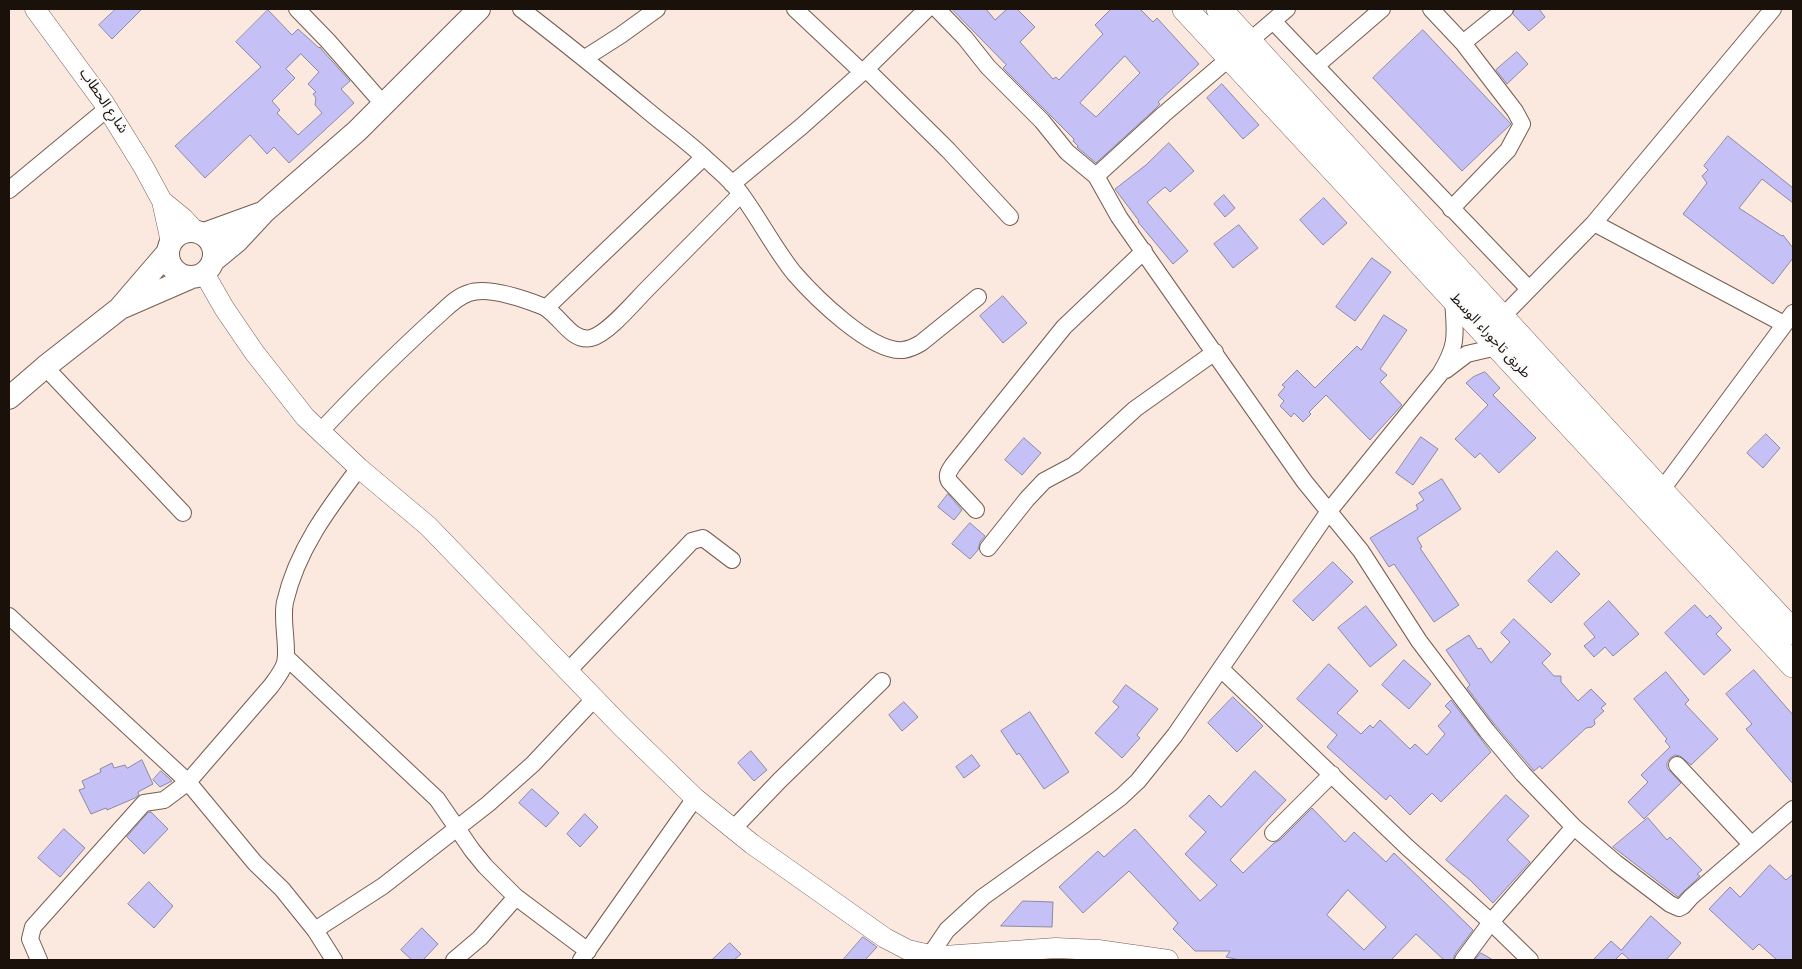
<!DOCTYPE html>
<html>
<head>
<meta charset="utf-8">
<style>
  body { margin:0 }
  #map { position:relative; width:1802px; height:969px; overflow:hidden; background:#fbe9e0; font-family:Georgia,serif }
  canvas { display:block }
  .frame { position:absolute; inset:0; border:10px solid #1b110b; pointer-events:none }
</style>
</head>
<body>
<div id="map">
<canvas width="1802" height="969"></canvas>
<div class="frame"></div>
</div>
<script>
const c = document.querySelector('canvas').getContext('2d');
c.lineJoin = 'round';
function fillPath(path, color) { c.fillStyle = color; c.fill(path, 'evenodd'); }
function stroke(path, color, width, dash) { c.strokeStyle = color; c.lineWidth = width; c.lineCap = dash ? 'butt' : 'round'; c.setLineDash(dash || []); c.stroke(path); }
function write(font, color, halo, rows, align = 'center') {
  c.font = font + ' Georgia,"Noto Sans Arabic",serif'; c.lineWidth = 4.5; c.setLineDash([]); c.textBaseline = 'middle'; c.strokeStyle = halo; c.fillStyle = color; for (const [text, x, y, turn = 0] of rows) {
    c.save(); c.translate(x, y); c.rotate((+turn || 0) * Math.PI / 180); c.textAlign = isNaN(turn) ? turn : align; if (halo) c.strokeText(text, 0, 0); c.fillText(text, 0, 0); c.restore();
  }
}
const building = new Path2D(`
  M116,9H142L112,39L99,25Z
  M952,9H986L995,20L1007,9H1017L1035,27L1020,42L1053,79L1056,77L1059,80L1103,34L1095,25L1111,9H1140L1153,22L1157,18L1199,64L1158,102L1160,104L1153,111L1096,163L1077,147L1078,146L1073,141L1074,139L1003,68L1006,65ZM1125,56L1140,73L1096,117L1080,103Z
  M1515,9H1539L1545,17L1529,31L1513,14Z
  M268,10L292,35L298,29L319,48L320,47L322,50L350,81L341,89L354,103L289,163L274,147L267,154L250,135L205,178L175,146L261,67L236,42ZM301,54L319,72L308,84L316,92L313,94L316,98L315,105L322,113L298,135L277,113L280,110L272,101L295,78L286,69Z
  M1423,30L1511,124L1462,171L1373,78Z
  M1517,52L1528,64L1507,84L1496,70Z
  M1222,84L1259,125L1243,139L1207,98Z
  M1728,136L1793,188V203L1762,179L1739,208L1782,236L1783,235L1793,248V258L1773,284L1683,214L1707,183L1702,176L1708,170L1704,166Z
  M1169,143L1194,171L1170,192L1165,187L1147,202L1188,251L1173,264L1138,222L1139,221L1115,189L1146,165Z
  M1224,195L1235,208L1225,217L1214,204Z
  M1324,198L1347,223L1323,245L1300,220Z
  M1239,225L1258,248L1233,268L1214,244Z
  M1372,258L1391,272L1355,321L1336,307Z
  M1003,296L1027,323L1003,343L980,316Z
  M1384,315L1407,330L1380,369L1387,375L1380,382L1402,405L1370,440L1326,395L1309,412L1311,414L1303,422L1294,413L1291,417L1280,406L1284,401L1278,395L1285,387L1282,385L1297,370L1315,388L1357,346L1361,350Z
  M1485,372L1500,388L1493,395L1536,438L1499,473L1480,453L1475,458L1455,439L1488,405L1466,383L1473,377Z
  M1766,434L1780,448L1763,468L1747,453Z
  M1421,437L1438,449L1413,485L1396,473Z
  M1024,438L1041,453L1022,475L1005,460Z
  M1442,479L1461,509L1417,538L1422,547L1420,548L1459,605L1434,622L1394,564L1389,567L1370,538L1418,509L1416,505L1424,500L1419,493Z
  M948,494L962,510L954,520L938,507Z
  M970,523L985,536L980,542L978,550L970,559L952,544Z
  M1557,551L1580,574L1551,603L1528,581Z
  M1333,562L1353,582L1313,621L1293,601Z
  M1609,601L1639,634L1613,656L1605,647L1594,657L1584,646L1595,637L1584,624Z
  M1695,605L1707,618L1710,615L1722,628L1716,634L1731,650L1704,675L1665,633Z
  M1366,606L1397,645L1370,667L1338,628Z
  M1514,619L1551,654L1542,663L1554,676H1561V682L1578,701L1591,689L1606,704L1601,708L1604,711L1594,720L1595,724L1592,727L1586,728L1542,769L1540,766L1534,771L1495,725L1467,688L1470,685L1446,650L1469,635L1478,649L1481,648L1491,663L1510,642L1501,633Z
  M1404,660L1431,684L1409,709L1382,685Z
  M1329,664L1358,691L1337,713L1361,734L1370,725L1373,728L1380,720L1410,749L1415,744L1427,755L1445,734L1438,726L1451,712L1445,706L1451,700L1491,752L1441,802L1432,793L1410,815L1390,795L1386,800L1327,747L1337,735L1297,699Z
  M1754,670L1793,715V784L1746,729L1752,724L1726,694Z
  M1666,672L1689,700L1685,704L1718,739L1691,765L1680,756L1675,755L1670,758L1667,763V768L1681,783L1644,819L1628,802L1648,782L1641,775L1670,747L1665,741L1667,739L1634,699Z
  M1126,685L1158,709L1137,735L1140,738L1122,758L1095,733L1119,707L1113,702Z
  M1233,697L1263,726L1237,752L1208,723Z
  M904,702L918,717L902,731L889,715Z
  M1030,712L1069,772L1044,789L1019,753L1017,755L1001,731Z
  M751,751L767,770L754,781L738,763Z
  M972,755L980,766L964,778L956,767Z
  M142,760L153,784L138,792L139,795L135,798L107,810L106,808L91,814L79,790L85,788L82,781L101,772L100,769L112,763L114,768L125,765L127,768Z
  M161,771L172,781L160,787L153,780Z
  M1255,771L1286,800L1230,860L1243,873L1274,843L1280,840L1312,808L1345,842L1354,832L1386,862L1394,853L1473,930L1455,954L1453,960H1444L1416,934L1391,960H1240L1226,957L1230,951H1195L1173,929L1178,923L1129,871L1083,913L1059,887L1098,851L1104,857L1135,829L1200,901L1217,885L1185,854L1206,832L1189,816L1209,795L1221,807ZM1348,890L1386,927L1364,950L1327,915Z
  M532,789L559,813L546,827L519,803Z
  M1506,795L1529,816L1507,840L1530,862L1493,903L1470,880L1446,860Z
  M149,812H151L168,829L144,854L127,837Z
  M585,814L598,827L580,847L567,834Z
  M1648,818L1667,840L1670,837L1702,870L1697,874L1700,876L1678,897L1613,847Z
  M64,829L85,848L60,877L38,858Z
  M1770,865L1786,880L1793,874V960H1777L1759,944L1753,950L1709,909L1730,887L1740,897Z
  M149,882L173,906L154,928L128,904Z
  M1023,901L1053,902L1052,927L1001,926Z
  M1651,916L1681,943L1666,960H1630L1622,953L1615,960H1593L1611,941L1621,950Z
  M422,928L438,944L423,960H412L401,950Z
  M863,937L877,947L865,960H843Z
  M730,943L741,954L734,960H712Z
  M1481,953L1493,960H1475Z`);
const minor = new Path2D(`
  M297,9L328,41L384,105
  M521,9C564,42 606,76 648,111C667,127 688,142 706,159C718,170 732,181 741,194C760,220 774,248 794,273C814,296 871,353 903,350C910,349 916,346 921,343L978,297
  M795,9L862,72
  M937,9L965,38L988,67L1042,121L1067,152L1096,176L1119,217L1304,481L1361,551L1419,641L1487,731L1523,774L1574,827L1616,863L1670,904L1679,908L1683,906L1691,897L1793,809
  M1431,9L1463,43L1515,111L1522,124L1508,150L1451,209
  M1273,21L1529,289
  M1463,43L1505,9
  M585,58L621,35L657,9
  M1316,66L1382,9
  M866,69L948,150L1010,217
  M1096,176L1164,114L1287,9
  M732,184L802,126L866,69L927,9
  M9,190L108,108
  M1594,223L1773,9
  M546,308L704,157
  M1502,317L1594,223L1784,324
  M45,367L183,513
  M1446,370L1467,354L1497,347
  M320,432C356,393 394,356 433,320C444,311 455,297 469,293C488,286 524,299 542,306C559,313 571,343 591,338C608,334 635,301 648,288C679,257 710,225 741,194
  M1655,499L1793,313
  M976,510L949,481C946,475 949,471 953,465L1064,327L1144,251
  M988,548L1027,499L1044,481L1074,465L1135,409L1215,352
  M9,616L188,782L255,863L282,889L315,930L334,960
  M286,657L437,799L472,850L485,866L516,897L588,951
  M1221,669L1407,847L1491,922L1530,960
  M568,671L692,541L703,538L732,560
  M1677,765L1751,844
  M733,829L780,780L882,681
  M1273,833L1332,774
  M315,930L383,886L488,804L533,764L595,698
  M39,960L30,939L33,927L144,803L164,800L188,782L271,686C276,679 282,672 285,663C289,648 281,621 285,602C297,550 328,509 359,468
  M454,960L480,938L516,897
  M581,960L695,798
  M923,960L930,955L947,930L983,897L1081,827L1121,797L1138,781L1175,735L1329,511L1440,374C1459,343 1455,334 1453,299
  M1463,960L1491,922L1574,827`);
const tertiary = new Path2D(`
  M35,9L104,103L143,166L162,201L171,242
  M162,201L184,219L195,231
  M204,273L224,308L254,352L305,417L359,468L428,526L621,726L695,798L752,844L885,938L908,950L930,955L944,956L1056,948L1098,950L1168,960`);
const secondary = new Path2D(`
  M168 254a23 23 0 1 1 46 0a23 23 0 1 1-46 0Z
  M204,234L259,214
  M214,260L237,241L264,212L357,131L479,9
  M123,307L192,277
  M9,398L45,367L119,309L168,252`);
const primary = new Path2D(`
  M1185,9L1793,665
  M1219,9L1661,491L1793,632`);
const streetNames = [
  ["شارع الحطاب",102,102,56],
  ["طريق تاجوراء الوسط",1489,337,47]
];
fillPath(building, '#c5c1f6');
stroke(building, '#8b89a4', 1);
stroke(minor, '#765c4f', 18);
stroke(tertiary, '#765c4f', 21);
stroke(secondary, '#765c4f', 24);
stroke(primary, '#765c4f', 26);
stroke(minor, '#fff', 16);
stroke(tertiary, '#fff', 20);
stroke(secondary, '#fff', 22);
stroke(primary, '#fff', 25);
write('14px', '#1b110b', '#fafafa', streetNames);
</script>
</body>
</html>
